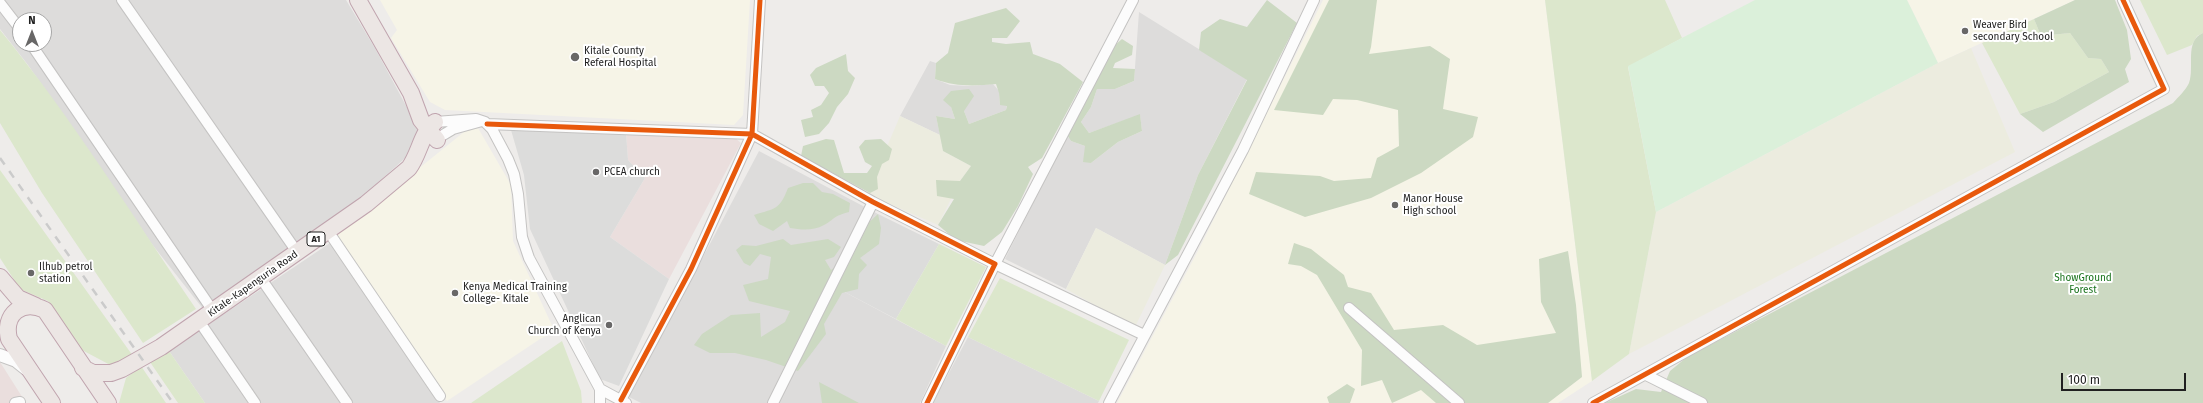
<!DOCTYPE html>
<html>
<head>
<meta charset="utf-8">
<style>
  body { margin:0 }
  #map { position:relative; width:2203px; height:403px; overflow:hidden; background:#eeecea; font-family:"Fira Sans",sans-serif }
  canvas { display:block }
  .north { position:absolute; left:12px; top:12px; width:40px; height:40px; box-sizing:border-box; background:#fff; border:1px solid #a6a6a6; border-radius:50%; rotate:0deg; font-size:11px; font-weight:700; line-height:16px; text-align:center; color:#202020 }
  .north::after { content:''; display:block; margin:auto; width:14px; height:18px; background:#686767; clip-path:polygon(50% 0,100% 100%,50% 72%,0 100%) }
  .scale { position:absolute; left:2061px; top:373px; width:125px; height:18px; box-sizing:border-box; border:2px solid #202020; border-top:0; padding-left:5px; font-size:12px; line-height:14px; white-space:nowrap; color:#202020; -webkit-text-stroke:3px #fff; paint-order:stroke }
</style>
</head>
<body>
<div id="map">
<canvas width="2203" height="403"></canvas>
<div class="north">N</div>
<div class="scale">100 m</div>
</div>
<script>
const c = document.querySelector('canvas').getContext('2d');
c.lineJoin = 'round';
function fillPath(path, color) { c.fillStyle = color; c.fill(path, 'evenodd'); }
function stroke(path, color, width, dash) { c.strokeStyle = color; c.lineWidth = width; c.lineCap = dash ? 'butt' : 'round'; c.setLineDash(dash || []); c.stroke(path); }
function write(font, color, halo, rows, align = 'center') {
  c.font = font + ' "Fira Sans",sans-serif'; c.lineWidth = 4; c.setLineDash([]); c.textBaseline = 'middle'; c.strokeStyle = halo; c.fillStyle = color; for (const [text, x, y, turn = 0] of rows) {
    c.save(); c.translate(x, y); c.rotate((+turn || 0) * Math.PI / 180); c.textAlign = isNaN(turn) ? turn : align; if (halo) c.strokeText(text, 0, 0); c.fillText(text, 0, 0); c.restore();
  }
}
const residential = new Path2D(`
  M0,0H346L376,50L418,128L413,151L333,223L204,310L151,243L28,65L0,29ZM20,20H44V44H20Z
  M1139,12L1247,79L1198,175L1165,265L1096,228L1066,289L1005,259L1067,135L1071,141L1085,146L1091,163L1118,142L1142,131L1140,115L1089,133L1081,122L1091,107L1097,89H1115L1134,81Z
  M930,61L936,63L935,79L950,85L970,86L993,84L999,91L1000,105H1007L1006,110L969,124L964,111L951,107L955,119L936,116L940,135L900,116Z
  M759,151L878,214L839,289L946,346L920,403H641L629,397Z
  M330,243L440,403H205L169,351Z
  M968,337L1099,401L1098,403H933Z`);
const commercial = new Path2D(`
  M626,133L734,137L741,143L669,279L610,237L645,178L628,160Z
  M0,362L26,403H0Z`);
const education = new Path2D(`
  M380,0H750L743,115L734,125L445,110L430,102L391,38L397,30Z
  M1323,0H1545L1592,381L1558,403H1117L1199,249Z
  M1907,0H2075L1938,63Z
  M478,128L511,185L513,241L555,332L540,339L447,401L335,236L464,132Z`);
const religious = new Path2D(`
  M511,130L626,133L628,160L645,178L610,237L669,279L619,386L600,379L530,229L524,175Z
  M878,214L939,244L896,319L839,289Z`);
const farmland = new Path2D(`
  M1971,48L2015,152L1629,354L1656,212L1938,63Z
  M900,116L940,135L943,151L971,166L960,181L938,225L867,194Z
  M1096,228L1165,265L1135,327L1066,289Z`);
const grass = new Path2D(`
  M1545,0H1665L1682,38L1628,67L1656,212L1629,354L1592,381Z
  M2140,0H2203V33L2197,36L2192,45L2167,55Z
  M2034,19L2041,36L2070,33L2088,58L2101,59L2109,72L2054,102L2020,114L1982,43Z
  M0,30C72,118 132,215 196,309L143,343L42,193L0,123Z
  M0,170L133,356L114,367L80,349L48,301L20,289L0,258Z
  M939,244L986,267L946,346L896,319Z
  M1000,278L1129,340L1099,401L968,337Z
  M562,341L581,391L582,403H471Z
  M169,351L205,403H178L150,362Z
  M141,366L166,403H119L126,378Z`);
const forest = new Path2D(`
  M1267,0L1297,23L1178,255L1165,265L1198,175L1247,80L1199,50L1201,32L1220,19L1247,27Z
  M1329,0H1377L1371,47L1369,54L1430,46L1450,59L1443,109L1478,117L1473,137L1421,173L1371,198L1305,217L1249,194L1256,172L1320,176L1334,181L1371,178L1377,158L1399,146L1398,110L1357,100L1333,99L1323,115L1274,110Z
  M2075,0H2115L2127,30L2131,59L2125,69L2129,82L2043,132L2020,114L2054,102L2109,72L2101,59L2088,58L2070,33L2041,36L2034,19Z
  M1006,8L1020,21L1007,38H992V42L1006,44L1030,42L1033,54L1060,64L1083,82L1042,158L1028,167L1033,174L1018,206L1002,232L984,246L956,240L938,225L954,199L937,196L936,180L960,181L971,166L943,151L936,116L955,119L951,107L943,100L951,91L969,89L974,96L964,111L969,124L1006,110L1007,106L1000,105L999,93L996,84C974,86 956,87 935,79L936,63L948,53L955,23Z
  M2203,33V403H1605L1636,389L1661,392L1670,371L1687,357L2173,103C2178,97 2186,90 2189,83C2195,67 2184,41 2203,33Z
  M1122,39L1133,46L1132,55L1115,63L1113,68L1135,69L1134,81L1115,89H1097L1091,107L1081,122L1089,133L1140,114L1142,131L1118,142L1091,163L1083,162L1085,146L1071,141L1067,135L1115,45Z
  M846,54L848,71L855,78L848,94L837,107L829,123L819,134L805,137L801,120L813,117L811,110L821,105L829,93L824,86H815L810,75L816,68Z
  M826,139L834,140L844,173H867L872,166L865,162L859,147L865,140L881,139L892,149L889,160L882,164L877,177L878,189L870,193L801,156L803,146Z
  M803,183H813L822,192L833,194L850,203L849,212C833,216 835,219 824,225C813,231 802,230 790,228L787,221L773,231L759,224L754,215C775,208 779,211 788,188Z
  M878,214L881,228L879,244L860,258L867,265L859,274L858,289L842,293L824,324L826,334L798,371L766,360L735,353H710L694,345L702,334L731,315L760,313L761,337L785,322L790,311L749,301L743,285L768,279L771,257L760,254L750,266L744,263L736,250L742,245L756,246L783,239L791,245L828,239L841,247L834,257L825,260L831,270L853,253L866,225Z
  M1294,243L1311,249L1344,275L1348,287L1371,293L1394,330L1443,325L1477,345L1556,333L1541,302L1539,259L1568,251L1576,305L1582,377L1548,403H1436L1421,390L1392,403L1382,380L1361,386L1362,350L1317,275L1301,266L1288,264Z
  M819,382L859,403H822Z
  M1347,384L1355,389L1350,403H1329L1327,397Z`);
const park = new Path2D(`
  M1755,0H1907L1938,63L1656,212L1628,66Z`);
const minor = new Path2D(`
  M122,0L297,252
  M760,0L752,134L873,202L995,264L927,403
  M1133,0L995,264L1144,335
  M0,3L20,29
  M31,44L213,311
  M435,122L476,119L485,122L492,129L508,159L514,174L518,194L522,237L529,258L600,389V403
  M487,124L752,134L691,269L621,400
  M443,135L453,129L482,121
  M328,231L440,396
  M260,277L347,403
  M1349,308L1459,403
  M199,321L255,403
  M1646,375L1702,403
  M600,389L626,403
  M15,403L20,402
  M773,403L873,202
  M1109,403L1243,150L1314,0
  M1593,403L2164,89L2123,0`);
const tertiary = new Path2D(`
  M0,355L16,361L26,369`);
const trunk = new Path2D(`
  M358,0L411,93L421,120L437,140
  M0,277L18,298L36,306
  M83,368L93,373H111L122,369L161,347L366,204L409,168C420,153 421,133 435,122
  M52,403L9,339C3,314 22,299 45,310L108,403`);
const rail = new Path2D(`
  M0,158L173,403`);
const cycleway = new Path2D(`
  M760,0L752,134L873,202L995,264L927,403
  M487,124L752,134L691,269L621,400
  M1593,403L2164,89L2123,0`);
const markers = [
  [1965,31,4,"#686767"],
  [575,57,5,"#686767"],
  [596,172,4,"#686767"],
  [1395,205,4,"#686767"],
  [31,273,4,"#686767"],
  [455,293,4,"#686767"],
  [609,325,4,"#686767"]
];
const shields = [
  [316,239,18]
];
const shieldNames = [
  ["A1",316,239]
];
const poiNames = [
  ["Weaver Bird",1973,25],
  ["secondary School",1973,37],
  ["Kitale County",584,51],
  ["Referal Hospital",584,63],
  ["PCEA church",604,172],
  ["Manor House",1403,199],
  ["High school",1403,211],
  ["Ilhub petrol",39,267],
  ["station",39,279],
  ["Kenya Medical Training",463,287],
  ["College- Kitale",463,299],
  ["Anglican",601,319,"right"],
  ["Church of Kenya",601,331,"right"]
];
const parkNames = [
  ["ShowGround",2083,278],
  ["Forest",2083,290]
];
const streetNames = [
  ["Kitale-Kapenguria Road",253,284,-35]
];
fillPath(residential, '#dddcdb');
fillPath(commercial, '#eadedd');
fillPath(education, '#f6f4e7');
fillPath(religious, '#dcdcdb');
fillPath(farmland, '#ececdf');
fillPath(grass, '#dce7cc');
fillPath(forest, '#ccd9c2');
fillPath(park, '#dbf0da');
stroke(minor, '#c4c3c2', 12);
stroke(tertiary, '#c4c3c2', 14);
stroke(trunk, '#c0a4ae', 18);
stroke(minor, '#fcfcfc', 10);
stroke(tertiary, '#fcfcfc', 12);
stroke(trunk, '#ece6e4', 16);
stroke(rail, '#cbcbcb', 2.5, [8, 8]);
stroke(cycleway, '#e8590c', 5);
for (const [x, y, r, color] of markers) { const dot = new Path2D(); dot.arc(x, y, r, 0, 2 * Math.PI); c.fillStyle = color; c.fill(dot); stroke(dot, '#fff', 1.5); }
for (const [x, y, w] of shields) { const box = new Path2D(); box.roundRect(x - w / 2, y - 7, w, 14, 3); c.fillStyle = '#fff'; c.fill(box); stroke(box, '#202020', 1); }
write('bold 9px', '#202020', null, shieldNames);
write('10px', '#202020', '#fff', poiNames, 'left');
write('10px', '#19731c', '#fff', parkNames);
write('10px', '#202020', '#fff', streetNames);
</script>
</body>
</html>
